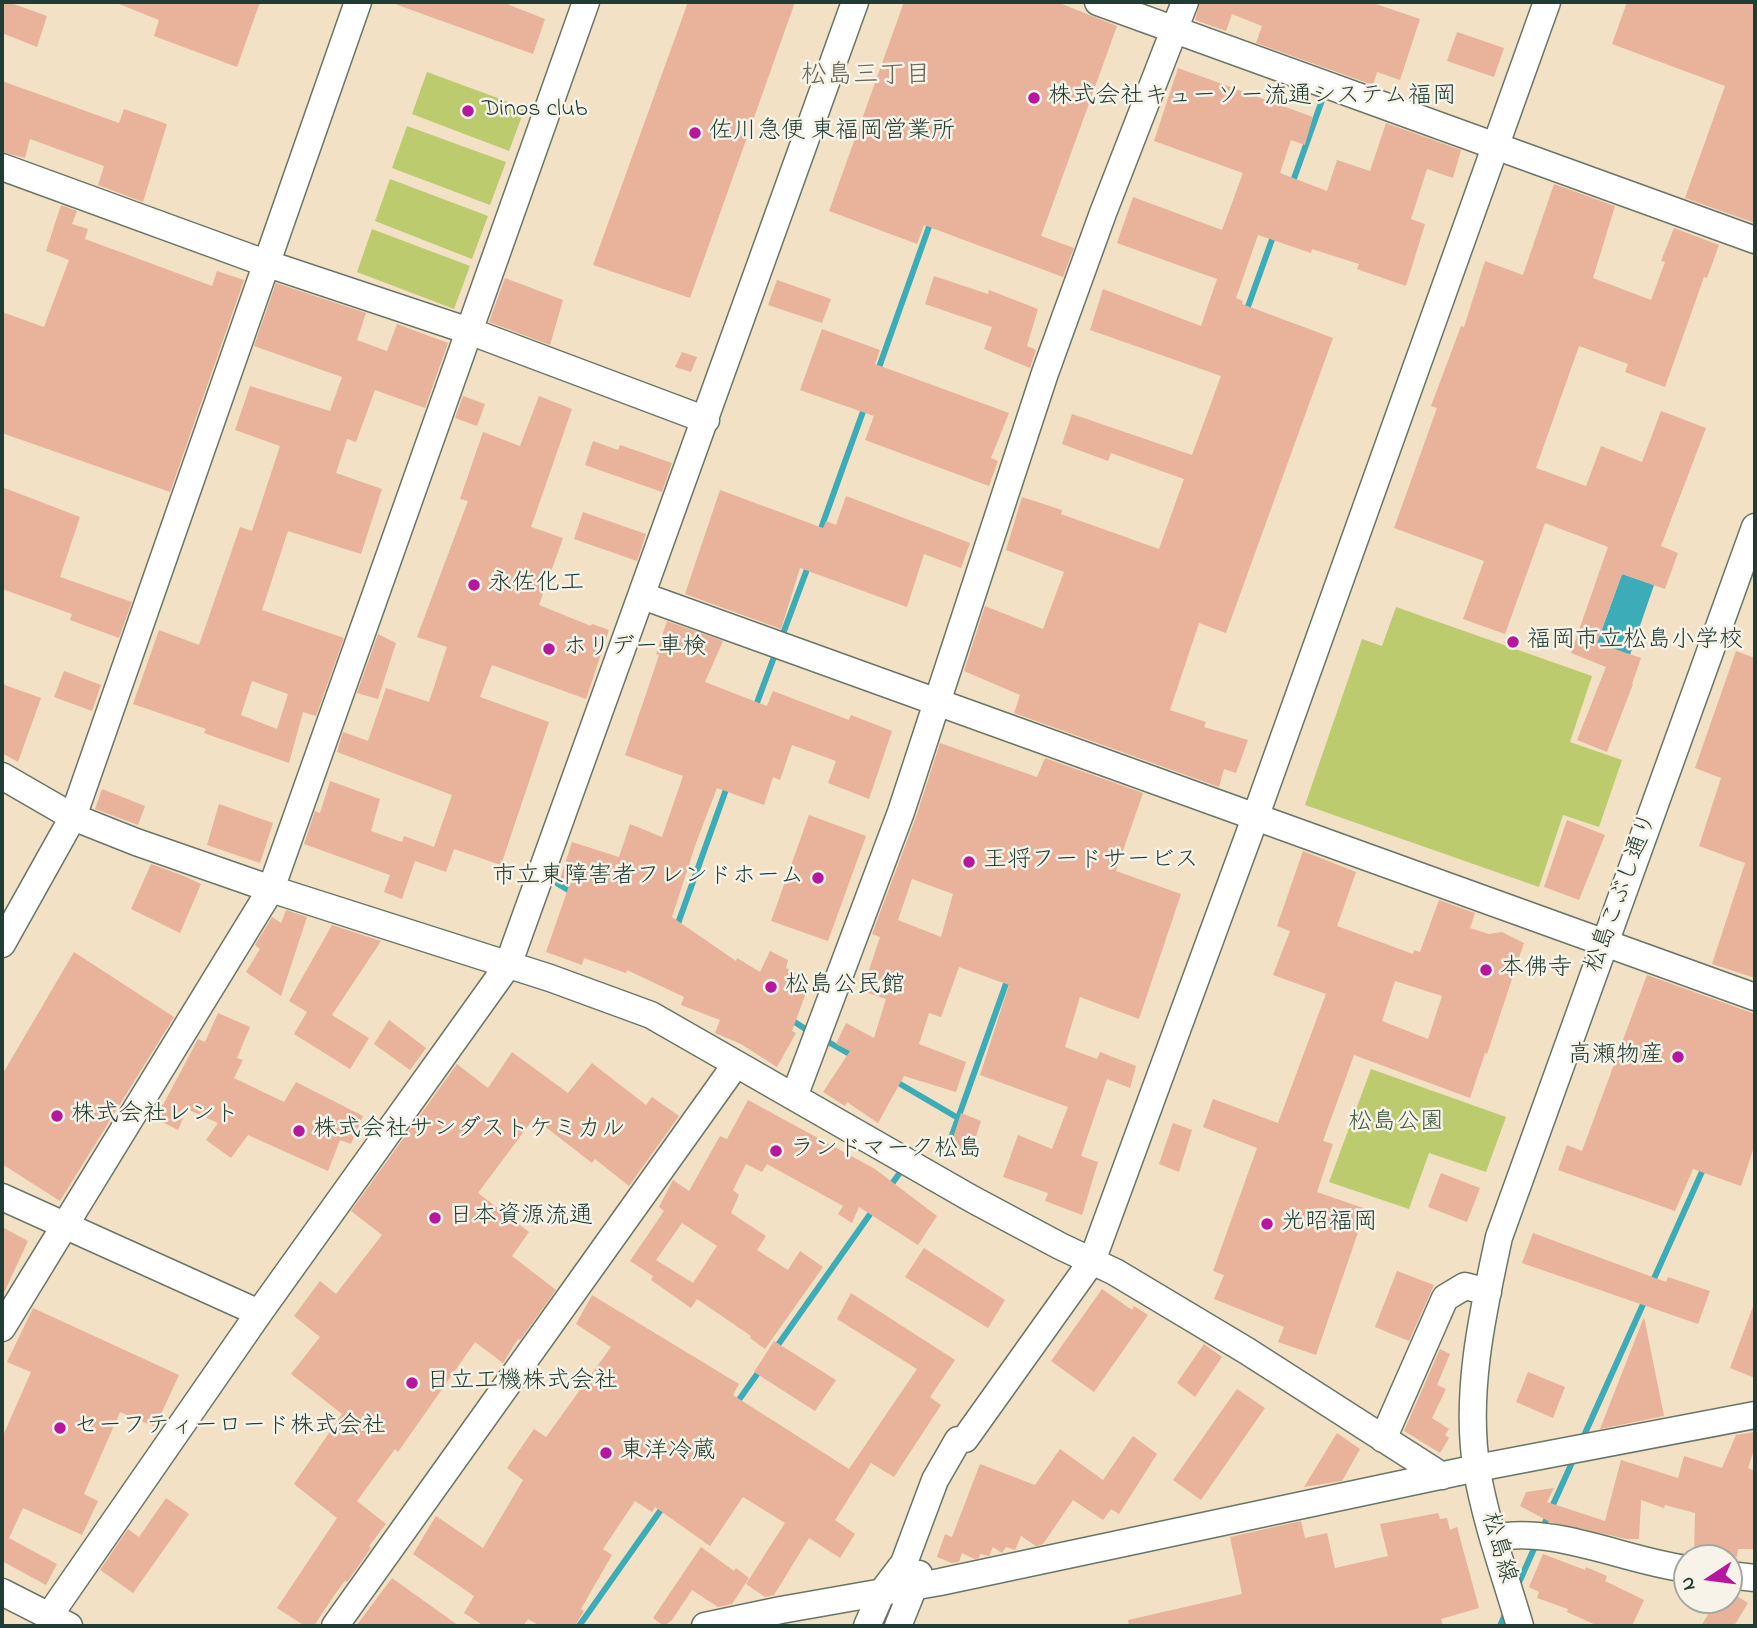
<!DOCTYPE html>
<html>
<head>
<meta charset="utf-8">
<style>
  body { margin:0 }
  #map { position:relative; width:1757px; height:1628px; overflow:hidden; background:#f2e1c5; font-family:"Indie Flower",sans-serif }
  canvas { display:block }
  .frame { position:absolute; inset:0; border:4px solid #1f3d34; pointer-events:none }
  .north { position:absolute; left:1673px; top:1544px; width:70px; height:70px; box-sizing:border-box; background:#f7f3e8; border:2px solid #a1aaa0; border-radius:50%; rotate:257deg; font-size:19px; font-weight:700; line-height:28px; text-align:center; color:#1f3d34 }
  .north::after { content:''; display:block; margin:auto; width:24px; height:32px; background:#b5179e; clip-path:polygon(50% 0,100% 100%,50% 72%,0 100%) }
</style>
</head>
<body>
<div id="map">
<canvas width="1757" height="1628"></canvas>
<div class="frame"></div>
<div class="north">N</div>
</div>
<script>
const c = document.querySelector('canvas').getContext('2d');
c.lineJoin = 'round';
function fillPath(path, color) { c.fillStyle = color; c.fill(path, 'evenodd'); }
function stroke(path, color, width, dash) { c.strokeStyle = color; c.lineWidth = width; c.lineCap = dash ? 'butt' : 'round'; c.setLineDash(dash || []); c.stroke(path); }
function write(font, color, halo, rows, align = 'center') {
  c.font = font + ' "Indie Flower","Klee One",sans-serif'; c.lineWidth = 5; c.setLineDash([]); c.textBaseline = 'middle'; c.strokeStyle = halo; c.fillStyle = color; for (const [text, x, y, turn = 0] of rows) {
    c.save(); c.translate(x, y); c.rotate((+turn || 0) * Math.PI / 180); c.textAlign = isNaN(turn) ? turn : align; if (halo) c.strokeText(text, 0, 0); c.fillText(text, 0, 0); c.restore();
  }
}
const green = new Path2D(`
  M427,72L525,108L509,151L412,114Z
  M407,126L506,162L490,205L392,168Z
  M390,179L488,216L472,259L375,221Z
  M372,229L470,266L454,309L357,272Z
  M1396,607L1592,676L1570,742L1622,760L1599,827L1563,815L1539,887L1305,805L1362,639L1382,646Z
  M1371,1069L1506,1117L1486,1172L1429,1153L1409,1209L1329,1182Z`);
const water = new Path2D(`
  M1622,574L1654,585L1630,655L1597,643Z`);
const stream = new Path2D(`
  M1292,184L1325,92
  M1246,312L1274,234
  M877,373L931,221
  M819,534L865,406
  M781,639L809,564
  M755,708L777,649
  M558,884L575,894
  M676,929L728,784
  M790,1019L810,1032
  M823,1039L853,1056
  M895,1081L958,1118
  M946,1152L1008,978
  M888,1189L899,1174
  M1652,1283L1705,1165
  M775,1349L873,1210
  M736,1404L760,1370
  M1582,1440L1645,1300
  M1542,1529L1575,1456
  M1517,1587L1537,1542
  M579,1626L665,1504
  M1500,1626L1507,1610`);
const building = new Path2D(`
  M2,2H8L47,16L37,47L2,33Z
  M114,2H260L237,67L154,36L159,20Z
  M395,2H502L545,19L533,54L395,4Z
  M688,2H795L690,298L593,265Z
  M904,2H1057L1117,26L1041,236L1074,248L1063,277L924,225L917,244L829,211Z
  M1200,2H1370L1420,19L1400,80L1377,72L1373,85L1256,43L1262,26L1232,14L1226,31L1195,20Z
  M1627,2H1755V223L1685,198L1725,86L1612,44Z
  M1457,32L1504,48L1494,77L1447,61Z
  M1178,68L1313,117L1305,145L1291,140L1280,173L1327,191L1337,160L1370,171L1386,123L1461,150L1453,178L1427,169L1411,219L1425,224L1406,286L1357,269L1359,264L1312,249L1311,253L1258,235L1236,298L1243,301L1242,304L1333,338L1226,633L1199,623L1170,710L1206,722L1204,727L1248,740L1236,773L1224,769L1219,787L1014,713L1020,695L964,671L985,606L1043,629L1064,572L1006,550L1022,497L1062,510L1061,514L1159,549L1184,479L1111,453L1108,461L1062,444L1072,414L1192,455L1221,376L1090,330L1103,289L1201,326L1217,279L1117,243L1133,197L1222,230L1243,173L1154,141Z
  M2,81L119,123L124,109L167,124L143,202L98,185L104,166L30,139L25,158L2,152Z
  M1554,184L1615,206L1593,278L1651,300L1665,262L1661,261L1674,228L1719,245L1707,278L1704,277L1665,387L1625,372L1628,364L1579,346L1536,468L1586,486L1601,446L1642,462L1661,411L1706,428L1661,546L1678,553L1665,589L1622,574L1597,643L1641,658L1632,684H1633L1607,752L1577,740L1606,667L1571,653L1608,547L1545,523L1505,634L1463,619L1484,561L1394,528L1437,408L1431,406L1461,326L1464,327L1485,261L1523,275Z
  M61,205L77,211L72,224L88,229L85,239L212,286L217,271L244,280L170,492L2,433V312L44,327L69,260L46,251Z
  M934,276L988,294L989,290L1038,309L1027,346L1036,350L1030,368L984,349L992,327L925,304Z
  M505,278L563,300L550,345L489,322Z
  M777,280L831,299L822,323L768,305Z
  M276,283L366,313L357,340L387,351L397,324L448,343L425,408L375,390L356,442L347,439L336,473L382,489L361,554L288,531L262,610L344,638L316,716L303,712L289,763L204,733L206,729L133,704L159,630L199,645L240,527L252,531L280,446L235,430L250,386L330,411L342,377L254,346ZM252,681L288,694L277,729L241,715Z
  M822,329L880,350L875,364L1009,413L991,458L998,461L989,486L865,440L874,416L800,390Z
  M682,352L697,357L691,372L675,367Z
  M463,396L485,404L477,426L455,418Z
  M539,396L572,409L531,527L563,538L539,605L591,626L592,624L609,630L586,699L492,665L480,697L549,722L501,865L454,849L446,872L415,861L402,899L384,892L390,875L304,844L315,811L320,813L330,781L380,799L371,831L402,842L404,836L434,847L452,795L337,752L343,732L368,741L386,688L429,702L447,647L417,637L468,501L460,499L483,432L520,446Z
  M593,441L618,450L620,445L672,463L662,492L585,465Z
  M2,487L80,517L60,577L132,602L119,638L70,620L72,614L2,589Z
  M720,490L823,528L826,521L836,525L846,496L970,543L961,568L924,554L907,607L800,568L781,629L685,594Z
  M583,512L646,534L637,561L574,539Z
  M667,621L723,641L705,682L767,706L773,691L849,720L851,715L892,731L869,799L828,783L836,761L792,745L780,780L773,777L764,805L717,788L696,843L672,917L736,961L737,958L760,972L770,951L788,960L786,968L796,973L791,983L807,990L792,1031L796,1033L777,1067L741,1044L715,1033L720,1020L681,1005L684,997L627,970L626,973L584,958L582,965L546,952L569,886L560,879L572,842L619,857L630,824L662,837L683,776L625,755L646,694L659,655L656,654Z
  M378,634L396,643L378,699L357,693Z
  M1736,651L1755,658V978L1712,964L1745,863L1699,846L1721,778L1695,768Z
  M64,671L101,685L92,711L54,697Z
  M2,684L41,698L18,762L2,753Z
  M940,743L1037,777L1045,758L1143,793L1116,871L1181,894L1139,1019L1080,997L1065,1047L1097,1059L1100,1052L1136,1066L1130,1088L1107,1079L1081,1156L1098,1162L1082,1215L1045,1201L1048,1193L1003,1177L1018,1135L1052,1149L1068,1107L980,1075L1009,985L959,967L941,1017L929,1013L919,1044L966,1062L956,1092L904,1076L878,1123L847,1102L845,1106L823,1092L850,1051L836,1044L846,1023L874,1038L886,999L862,991L880,937L872,934L916,817ZM912,879L953,894L941,937L898,920Z
  M102,789L145,806L138,825L95,809Z
  M219,804L273,823L260,863L207,845Z
  M809,815L866,836L828,941L771,921Z
  M1567,820L1605,835L1579,900L1544,887Z
  M1303,851L1356,872L1337,926L1413,954L1414,950L1420,952L1439,900L1475,913L1470,928L1489,934L1502,932L1524,943L1487,1054L1485,1053L1470,1098L1354,1055L1323,1141L1333,1144L1317,1192L1366,1209L1316,1355L1278,1342L1284,1327L1214,1299L1224,1275L1213,1271L1257,1148L1203,1127L1213,1099L1278,1123L1326,994L1273,975L1290,931L1277,926ZM1395,981L1442,996L1428,1039L1382,1021Z
  M151,864L184,876L201,884L180,933L131,909Z
  M286,910L307,917L281,996L246,972L260,949L255,945L272,917L281,923Z
  M332,925L381,941L332,1015L369,1038L350,1069L294,1034L307,1012L289,1001Z
  M74,952L174,1017L60,1201L2,1164V1075Z
  M1647,975L1755,1014V1144L1741,1186L1693,1169L1675,1211L1558,1170L1567,1145L1582,1151Z
  M218,1013L250,1027L237,1058L243,1060L234,1078L284,1102L296,1082L363,1116L351,1144L340,1140L328,1171L248,1135L231,1158L206,1140L218,1123L187,1109L178,1130L152,1117L159,1103L163,1105L198,1039L205,1042Z
  M389,1020L426,1048L410,1070L374,1044Z
  M512,1052L568,1093L592,1063L646,1105L652,1097L679,1116L629,1186L595,1159L592,1163L534,1118L478,1193L529,1232L512,1256L556,1290L520,1340L518,1339L503,1363L475,1342L398,1452L395,1449L357,1501L386,1524L369,1546L371,1548L347,1582L345,1581L335,1594L314,1626H305L277,1608L337,1518L294,1484L342,1414L291,1374L320,1337L294,1316L320,1281L336,1294L382,1235L351,1211L457,1064L488,1088Z
  M748,1100L875,1169L937,1216L918,1245L859,1207L852,1223L838,1214L843,1206L767,1164L762,1172L746,1164L733,1190L739,1195L731,1213L766,1236L757,1250L788,1270L800,1251L823,1267L765,1349L750,1338L751,1336L697,1299L691,1308L651,1280L653,1276L630,1261L664,1211L659,1207L673,1180L689,1191L720,1136L727,1139ZM682,1223L717,1246L693,1283L656,1260Z
  M961,1113L981,1121L970,1155L950,1147Z
  M1173,1123L1192,1130L1179,1172L1159,1164Z
  M1441,1173L1480,1188L1467,1222L1428,1207Z
  M2,1227L28,1241L2,1297Z
  M1533,1233L1666,1282L1668,1277L1710,1291L1698,1324L1522,1263Z
  M924,1248L1005,1300L988,1328L905,1277Z
  M1397,1271L1434,1285L1409,1341L1375,1327Z
  M1102,1289L1132,1310L1134,1306L1148,1315L1094,1392L1051,1361Z
  M851,1293L955,1360L930,1397L941,1405L894,1477L871,1463L835,1520L855,1534L840,1558L809,1538L774,1595L765,1597L746,1584L785,1523L743,1497L710,1546L655,1507L652,1512L635,1501L603,1549L612,1555L581,1609L584,1611L575,1626H540L528,1619L523,1626H484L464,1613L474,1596L413,1554L436,1516L483,1548L523,1480L507,1468L534,1429L546,1437L611,1347L576,1324L592,1295L739,1384L733,1395L849,1469L917,1369L837,1319Z
  M1754,1304H1755V1378L1730,1368Z
  M33,1308L179,1375L155,1427L120,1412L84,1494L98,1501L82,1535L23,1508L9,1538L57,1564L46,1585L2,1561V1438L31,1372L7,1362Z
  M1644,1317L1664,1416L1600,1429Z
  M774,1341L836,1380L815,1411L754,1372Z
  M1204,1344L1222,1357L1195,1397L1177,1383Z
  M1440,1349L1450,1354L1437,1385L1446,1389L1432,1418L1449,1429L1445,1435L1449,1438L1440,1453L1404,1431Z
  M1528,1372L1565,1387L1553,1418L1516,1402Z
  M1237,1389L1265,1408L1201,1500L1173,1480Z
  M1755,1432V1447L1748,1468L1755,1471V1549H1738L1737,1557L1694,1554L1695,1513L1665,1505L1664,1508L1641,1500L1639,1539H1627L1550,1522L1520,1506L1526,1492L1554,1488L1547,1502L1605,1521L1621,1460L1678,1478L1684,1456L1722,1468L1736,1435Z
  M1337,1433L1360,1449L1342,1481L1304,1487Z
  M1133,1436L1157,1454L1119,1514L1111,1509L1103,1520L1073,1500L1043,1544L1036,1546L1021,1536L1015,1550L1006,1547L1002,1553L993,1547L989,1556L980,1554L979,1558L974,1559L962,1553L959,1562L952,1563L937,1557L945,1534L952,1537L980,1464L1035,1485L1060,1449L1103,1480Z
  M166,1498L189,1514L133,1593L100,1570L128,1529L139,1537Z
  M1438,1513L1440,1519L1447,1518L1450,1530L1457,1527L1479,1608L1441,1619L1443,1626H1129L1128,1620L1242,1594L1230,1537L1301,1521L1305,1538L1327,1533L1335,1568L1388,1556L1380,1524Z
  M701,1547L734,1571L736,1568L749,1578L732,1604L718,1607L692,1590L672,1620L664,1626L653,1618Z
  M1543,1554L1585,1570L1586,1567L1607,1576L1605,1581L1644,1600L1632,1626H1598L1567,1612L1568,1609L1537,1598L1539,1592L1529,1587Z
  M392,1578L459,1626H356Z
  M1729,1591L1748,1603L1734,1626H1701L1717,1600H1729Z`);
const minor = new Path2D(`
  M1098,2L1755,240
  M2,167L265,263L469,331L706,420
  M643,596L1755,997
  M2,776L73,817L136,842L271,889L550,978L651,1015L972,1199L1060,1246L1115,1272L1247,1351L1442,1476
  M2,944L73,817L358,2
  M794,1097L901,812L1045,373L1103,213L1185,2
  M2,1197L259,1313
  M2,1328L271,889L586,2
  M1383,1439L1445,1298L1465,1286L1488,1292
  M1494,1538C1553,1525 1626,1561 1687,1569
  M1729,1575L1755,1578
  M2,1592L69,1626
  M49,1616L259,1313L508,965L855,2
  M335,1626L736,1064
  M705,1626L781,1610L940,1582L1477,1468L1755,1415
  M867,1626L882,1592L904,1563L935,1480L958,1440L965,1439L1092,1261L1255,818L1547,2
  M898,1626L919,1574
  M1520,1626C1505,1575 1486,1523 1477,1471C1464,1395 1483,1311 1499,1237L1755,527`);
const markers = [
  [1034,98,7,"#b5179e"],
  [468,111,7,"#b5179e"],
  [695,133,7,"#b5179e"],
  [474,585,7,"#b5179e"],
  [1513,642,7,"#b5179e"],
  [549,649,7,"#b5179e"],
  [969,862,7,"#b5179e"],
  [818,878,7,"#b5179e"],
  [1486,970,7,"#b5179e"],
  [771,987,7,"#b5179e"],
  [1678,1057,7,"#b5179e"],
  [57,1116,7,"#b5179e"],
  [299,1131,7,"#b5179e"],
  [776,1151,7,"#b5179e"],
  [435,1218,7,"#b5179e"],
  [1267,1224,7,"#b5179e"],
  [412,1383,7,"#b5179e"],
  [60,1428,7,"#b5179e"],
  [606,1453,7,"#b5179e"]
];
const poiNames = [
  ["株式会社キューソー流通システム福岡",1048,98],
  ["Dinos club",482,111],
  ["佐川急便 東福岡営業所",709,133],
  ["永佐化工",488,585],
  ["福岡市立松島小学校",1527,642],
  ["ホリデー車検",563,649],
  ["王将フードサービス",983,862],
  ["市立東障害者フレンドホーム",804,878,"right"],
  ["本佛寺",1500,970],
  ["松島公民館",785,987],
  ["高瀬物産",1664,1057,"right"],
  ["株式会社レント",71,1116],
  ["株式会社サンダストケミカル",313,1131],
  ["ランドマーク松島",790,1151],
  ["日本資源流通",449,1218],
  ["光昭福岡",1281,1224],
  ["日立工機株式会社",426,1383],
  ["セーフティーロード株式会社",74,1428],
  ["東洋冷蔵",620,1453]
];
const streetNames = [
  ["松島こぶし通り",1623,893,-70],
  ["松島線",1497,1548,74]
];
const parkNames = [
  ["松島公園",1396,1124]
];
const neighbourhoodNames = [
  ["松島三丁目",866,78]
];
fillPath(green, '#bbcb6e');
fillPath(water, '#3cacb9');
stroke(stream, '#3cacb9', 6);
fillPath(building, '#e9b29a');
stroke(minor, '#697667', 29);
stroke(minor, '#fff', 26);
for (const [x, y, r, color] of markers) { const dot = new Path2D(); dot.arc(x, y, r, 0, 2 * Math.PI); c.fillStyle = color; c.fill(dot); stroke(dot, '#f7f3e8', 2.5); }
write('24px', '#1f3d34', '#f7f3e8', poiNames, 'left');
write('24px', '#1f3d34', '#f7f3e8', streetNames);
write('24px', '#3e5940', '#f7f3e8', parkNames);
write('26px', '#666658', '#f7f3e8', neighbourhoodNames);
</script>
</body>
</html>
